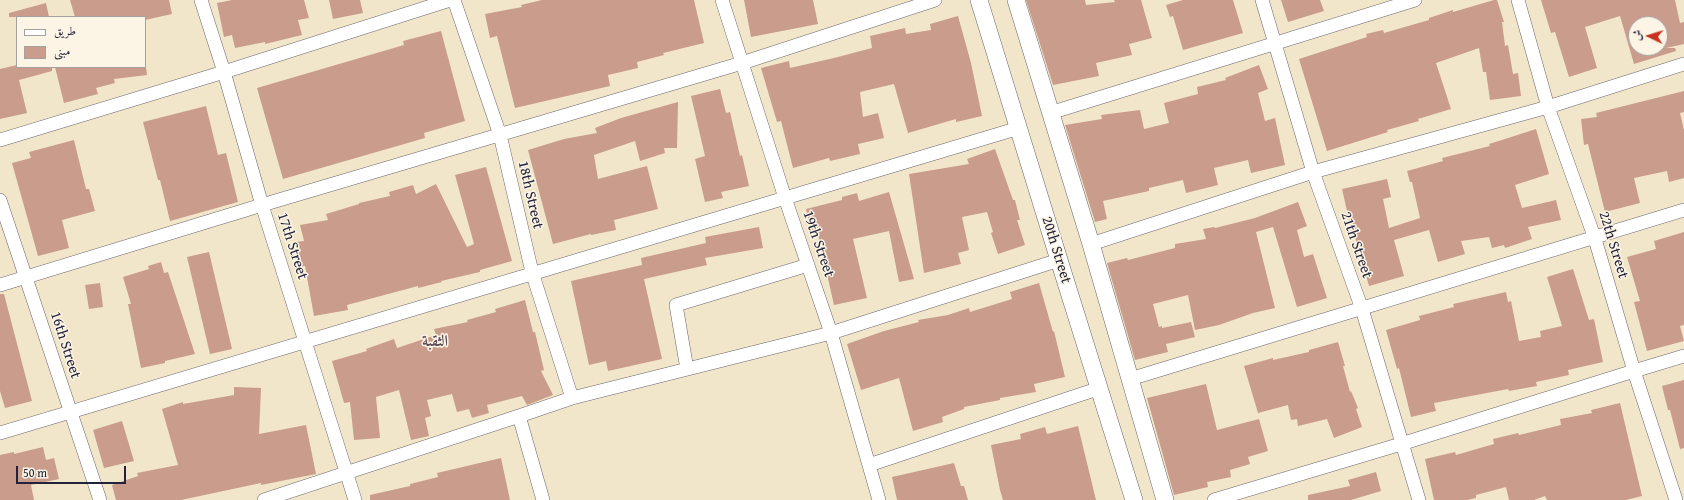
<!DOCTYPE html>
<html>
<head>
<meta charset="utf-8">
<style>
  body { margin:0 }
  #map { position:relative; width:1684px; height:500px; overflow:hidden; background:#f2e6ca; font-family:"Gentium Book Plus",Amiri,serif }
  canvas { display:block }
  .legend { position:absolute; left:16px; top:16px; width:130px; height:52px; box-sizing:border-box; background:#fcf5e5; border:1px solid #a5a1a1; margin:0; padding:5px 7px; list-style:none; font-size:12px; color:#22223b }
  .legend li { display:flex; align-items:center; gap:8px; height:20px }
  .legend b { width:20px; border:1px solid #a5a1a1 }
  .north { position:absolute; left:1628px; top:16px; width:40px; height:40px; box-sizing:border-box; background:#fcf5e5; border:1px solid #a5a1a1; border-radius:50%; rotate:274deg; font-size:11px; font-weight:700; line-height:16px; text-align:center; color:#22223b }
  .north::after { content:''; display:block; margin:auto; width:14px; height:18px; background:#c8321e; clip-path:polygon(50% 0,100% 100%,50% 72%,0 100%) }
  .scale { position:absolute; left:16px; top:466px; width:110px; height:18px; box-sizing:border-box; border:2px solid #22223b; border-top:0; padding-left:5px; font-size:12px; line-height:14px; white-space:nowrap; color:#22223b; -webkit-text-stroke:3px #fcf5e5; paint-order:stroke }
</style>
</head>
<body>
<div id="map">
<canvas width="1684" height="500"></canvas>
<ul class="legend">
<li><b style="height:5px;background:#fff"></b>طريق</li>
<li><b style="height:11px;background:#ca9c8b"></b>مبنى</li>
</ul>
<div class="north">ش</div>
<div class="scale">50 m</div>
</div>
<script>
const c = document.querySelector('canvas').getContext('2d');
c.lineJoin = 'round';
function fillPath(path, color) { c.fillStyle = color; c.fill(path, 'evenodd'); }
function stroke(path, color, width, dash) { c.strokeStyle = color; c.lineWidth = width; c.lineCap = dash ? 'butt' : 'round'; c.setLineDash(dash || []); c.stroke(path); }
function write(font, color, halo, rows, align = 'center') {
  c.font = font + ' "Gentium Book Plus",Amiri,serif'; c.lineWidth = 3; c.setLineDash([]); c.textBaseline = 'middle'; c.strokeStyle = halo; c.fillStyle = color; for (const [text, x, y, turn = 0] of rows) {
    c.save(); c.translate(x, y); c.rotate((+turn || 0) * Math.PI / 180); c.textAlign = isNaN(turn) ? turn : align; if (halo) c.strokeText(text, 0, 0); c.fillText(text, 0, 0); c.restore();
  }
}
const building = new Path2D(`
  M70,0H169L172,14L145,20V17H75Z
  M232,0H304L309,18L298,20L302,35L265,44V42L235,48L232,35L224,37L217,3Z
  M329,0H360L363,13L333,19Z
  M542,0H694L704,43L663,53L664,55L637,62L638,68L608,75L610,86L515,108L497,36L490,38L485,14L522,7L521,5Z
  M744,0H813L818,24L751,37Z
  M1026,0H1085L1086,5L1115,2L1114,0H1141L1152,38L1129,44L1132,55L1096,63L1099,76L1053,85Z
  M1183,0H1233L1243,33L1183,50L1173,16L1170,17L1166,5Z
  M1281,0H1320L1324,11L1288,22Z
  M1494,0H1497L1504,22H1502L1505,46L1508,45L1513,74L1518,73L1521,96L1490,100L1486,72H1483L1479,48L1436,63L1451,109L1418,119L1419,121L1387,130L1388,132L1327,151L1299,59L1367,37L1366,34L1383,30L1384,33L1429,20V18L1453,10V12Z
  M1541,0H1675L1680,23L1684,22V44L1666,48H1675L1676,51L1634,64L1620,16L1585,27L1597,68L1569,77L1555,32L1551,33ZM1636,24H1660V48H1636Z
  M46,3L49,17H9V13Z
  M958,16L971,63L982,116L956,122V119L908,133L894,84L860,92L863,117L878,113L884,138L858,144L860,154L830,161L829,158L793,168L781,121L777,122L761,68L789,61L790,68L834,58L872,48L870,36L905,28L906,34L931,30L930,24Z
  M441,31L465,121L424,133L425,138L283,179L257,88L404,45L403,41Z
  M17,65V67H52V71L19,80L27,113L0,119V69Z
  M1259,65L1268,89L1258,93L1265,121L1275,118L1285,165L1251,173L1248,160L1214,168L1218,185L1186,193L1183,180L1149,188V191L1103,201L1107,219L1095,222L1065,125L1102,119L1101,115L1140,110L1144,129L1169,123L1164,103L1198,94L1197,87L1226,80L1225,78Z
  M55,67H146L147,75L114,79L115,83L96,88L98,94L64,103Z
  M720,89L726,113L730,112L740,156L742,155L749,186L721,192L723,198L705,202L695,159L705,156L691,96Z
  M1684,91V112L1680,113L1684,130V178L1669,182L1667,171L1634,178L1640,203L1605,212L1588,144L1584,145L1581,119L1597,117L1596,113Z
  M678,102L677,148H664L665,153L640,161L635,141L594,155L598,179L647,166L658,209L614,220L616,230L591,235V234L553,244L528,150L564,139L597,133L595,128L621,118Z
  M206,106L218,155L226,153L238,202L170,221L160,180H158L143,122Z
  M1536,129L1549,174L1515,185L1522,208L1556,200L1561,220L1528,227L1532,239L1505,248L1504,245L1492,248L1489,237L1461,241L1465,254L1438,262L1429,230L1394,240L1404,276L1369,286L1355,237H1353L1342,189L1387,179L1391,197L1383,199L1389,228L1420,218L1412,182H1410L1407,171L1443,161L1442,158L1490,146L1489,144L1505,139Z
  M74,140L86,189H89L95,211L62,220L69,248L38,256L12,163L31,158L29,152Z
  M995,149L1013,200H1015L1020,220H1017L1025,245L998,254L991,233L993,232L987,212L962,217L969,250L958,253L961,264L924,273L909,174L969,164L967,159Z
  M486,167L512,261L480,270V272L441,281L442,282L418,288V286L347,305L348,310L314,316L305,266L300,267L295,242L304,241L300,225L328,220L326,214L359,204V203L390,196L389,192L413,185L416,194L436,184L467,247L474,244L455,175Z
  M889,192L914,279L899,282L889,231L853,239L867,298L834,305L817,230L811,231L806,209L842,200V197L857,193L859,201Z
  M1298,202L1307,226L1297,230L1304,257L1313,254L1327,298L1297,307L1273,227L1256,232L1275,308L1253,313L1219,325L1195,330L1188,295L1153,304L1159,327L1162,326V328L1191,322L1195,337L1166,344L1168,352L1135,360L1107,263L1127,258L1128,260L1175,248V244L1206,239L1203,229L1214,227L1215,228L1255,218Z
  M759,227L763,248L705,258L707,265L644,279L662,359L608,371L606,361L589,365L571,281L642,265L641,258L706,243L705,237Z
  M1684,232V325L1680,326L1684,341L1647,351L1634,302L1640,301L1627,257L1656,249L1654,241Z
  M209,252L232,349L210,354L187,257Z
  M161,262L164,273L168,272L195,354L165,361V363L141,368L128,304H131L123,277L149,269L148,266Z
  M1573,269L1589,320L1594,319L1603,362L1568,370L1569,375L1536,382L1537,386L1509,391L1508,389L1434,403L1436,411L1411,417L1399,368L1397,369L1386,330L1420,320L1419,316L1454,307L1453,304L1506,292L1508,302L1511,301L1519,341L1541,337L1540,331L1562,326L1547,277Z
  M100,283L103,307L89,309L85,285Z
  M1039,283L1053,332L1054,331L1065,377L1034,384L1036,392L1000,398V400L964,407V409L942,417L943,422L913,431L899,378L861,390L847,344L884,331L919,322L918,320L948,315L969,308L970,312L1012,299L1010,292Z
  M0,294H4L32,401L5,408L0,391Z
  M525,300L533,332H535L544,370L541,371L553,395L527,405L522,396L487,405L489,413L472,418L469,409L457,412L452,394L427,400L431,416L425,418L429,436L411,440L399,390L376,397L380,438L354,440L350,402L344,403L332,361L367,351L366,349L394,339L397,348L436,335L434,329L468,322L467,320L496,312L495,309Z
  M1338,342L1345,366H1343L1350,392L1351,391L1358,408L1356,409L1362,427L1334,438L1327,419L1298,426L1297,419L1291,420L1288,405L1258,413L1244,366L1273,358V360L1309,352V350Z
  M1684,380V448L1680,449L1670,410H1668L1662,386Z
  M1206,384L1217,430L1259,419L1268,451L1248,457L1250,464L1230,470L1231,477L1207,482L1208,487L1174,495L1147,398Z
  M234,387L261,388L259,434L306,425L316,474L261,485V483L181,500H116L112,485L138,476L137,473L178,465L162,409L183,402V404L234,395Z
  M1620,403L1642,496L1626,500H1547L1545,496L1534,500H1509L1506,487L1476,495V498L1467,500H1434L1425,459L1455,452L1456,455L1494,444L1493,439L1518,433L1519,435L1561,425L1560,419L1592,413L1591,410Z
  M122,421L134,461L104,468L93,430Z
  M1078,426L1096,500H1003L1000,490L991,445L1021,439L1020,434L1045,427L1047,434Z
  M43,447L46,460L54,458L59,479L31,485L34,500H0V455L14,452V454Z
  M501,458L510,500H370V495L410,486V484L438,477L437,473Z
  M954,463L961,486H964L968,500H897L892,477Z
  M1376,472L1381,491L1351,500H1308V495L1350,486L1348,480Z`);
const minor = new Path2D(`
  M201,0L224,72L262,205L355,500
  M454,0L500,135L532,272L572,398
  M722,0L785,198L831,333L879,500
  M1262,0L1313,172L1362,309L1419,500
  M1518,0L1548,107L1595,239L1634,371L1676,500
  M1050,113L1415,0
  M0,140L224,72L450,0
  M0,200L100,500
  M1091,244L1313,172L1548,107L1684,64
  M0,285L262,205L742,63L935,0
  M687,369L676,305L808,265
  M1130,379L1684,210
  M519,416L543,500
  M0,433L1019,128
  M869,465L1100,388
  M264,500L519,416L572,398L831,333L1059,260
  M1214,500L1401,444L1634,371L1684,356`);
const tertiary = new Path2D(`
  M979,0L1059,260L1134,500
  M1016,0L1091,244L1165,500`);
const streetNames = [
  ["18th Street",530,195,77],
  ["19th Street",818,244,71],
  ["21th Street",1356,245,71],
  ["22th Street",1613,245,73],
  ["17th Street",292,246,72],
  ["20th Street",1056,250,73],
  ["16th Street",65,345,72]
];
const neighbourhoodNames = [
  ["الثقبة",435,342]
];
fillPath(building, '#ca9c8b');
stroke(minor, '#6b676d', 14);
stroke(tertiary, '#6b676d', 18);
stroke(minor, '#fff', 13);
stroke(tertiary, '#fff', 17);
write('15px', '#22223b', '#fcf5e5', streetNames);
write('bold 16px', '#5d4d57', '#fcf5e5', neighbourhoodNames);
</script>
</body>
</html>
